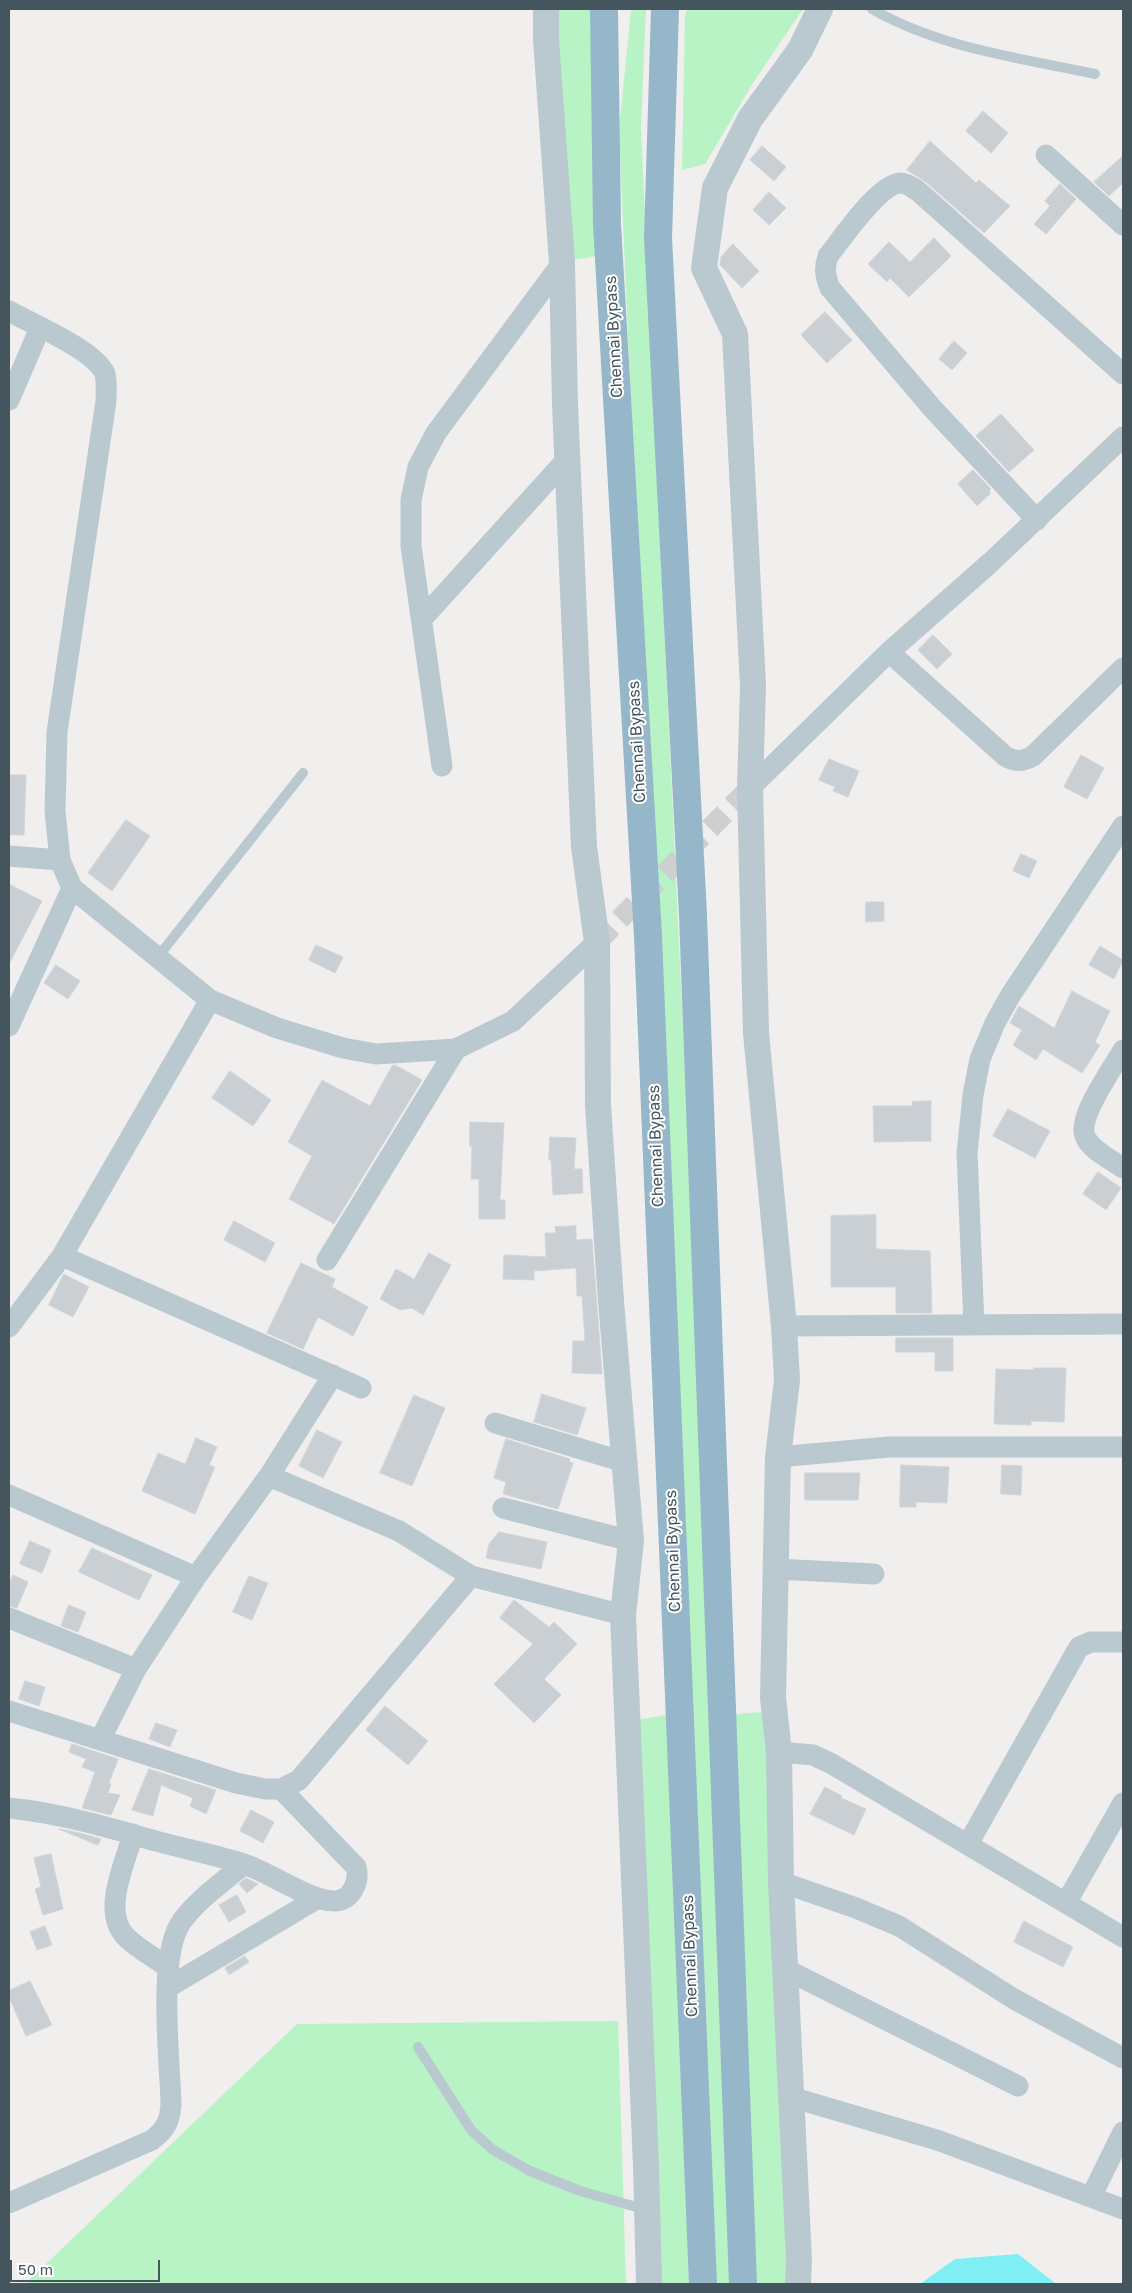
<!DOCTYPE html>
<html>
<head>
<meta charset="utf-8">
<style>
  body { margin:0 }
  #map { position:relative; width:1132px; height:2293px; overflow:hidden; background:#f1eeee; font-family:"Golos Text",sans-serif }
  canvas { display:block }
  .frame { position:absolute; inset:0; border:10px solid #44555d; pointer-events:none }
  .scale { position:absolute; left:10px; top:2260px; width:150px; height:22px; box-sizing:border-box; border:2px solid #44555d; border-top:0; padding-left:6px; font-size:15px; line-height:18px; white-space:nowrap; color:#44555d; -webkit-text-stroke:4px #fff; paint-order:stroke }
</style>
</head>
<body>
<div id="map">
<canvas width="1132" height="2293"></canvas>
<div class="frame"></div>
<div class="scale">50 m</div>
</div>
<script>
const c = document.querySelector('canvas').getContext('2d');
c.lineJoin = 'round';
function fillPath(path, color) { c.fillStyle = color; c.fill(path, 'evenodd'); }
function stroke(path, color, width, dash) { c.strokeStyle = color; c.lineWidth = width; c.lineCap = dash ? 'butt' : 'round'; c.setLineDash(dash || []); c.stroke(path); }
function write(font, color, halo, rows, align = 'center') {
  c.font = font + ' "Golos Text",sans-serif'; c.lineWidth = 4; c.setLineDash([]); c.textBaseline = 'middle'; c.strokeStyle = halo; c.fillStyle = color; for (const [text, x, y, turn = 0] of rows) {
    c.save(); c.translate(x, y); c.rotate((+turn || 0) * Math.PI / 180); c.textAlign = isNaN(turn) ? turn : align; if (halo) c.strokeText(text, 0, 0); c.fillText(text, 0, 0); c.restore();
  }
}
const green = new Path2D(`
  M555,9H591L598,256L573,260Z
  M631,9H646L641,127L702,1438L733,2284H712L683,1455L640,611L619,130Z
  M687,9H803L753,83L705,164L682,170L685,16Z
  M763,1712L767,1759L787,2284H754L735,1714Z
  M667,1715L691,2284H661L637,1720Z
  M618,2021L626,2284H25L297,2024Z`);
const water = new Path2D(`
  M1018,2254L1056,2284H920L955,2259Z`);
const building = new Path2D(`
  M983,111L1008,133L991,153L966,131Z
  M930,141L976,183L979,180L1010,206L984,233L926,182L907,170Z
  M762,146L786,167L774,181L750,160Z
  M1123,156V183L1109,196L1094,182Z
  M1060,184L1076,199L1046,234L1034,224L1050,206L1045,201Z
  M769,192L786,208L769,225L753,210Z
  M934,238L951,256L909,297L890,278L887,282L868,264L889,242L910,262Z
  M733,244L759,271L742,288L720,265L721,257Z
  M825,312L852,340L827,363L801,335Z
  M954,341L967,353L952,370L939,359Z
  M1001,414L1034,450L1009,472L976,436Z
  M973,470L991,489L989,491L991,493L977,506L958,484Z
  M933,635L952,654L937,669L918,650Z
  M1081,755L1104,768L1087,799L1064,787Z
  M829,759L859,771L848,797L833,791L835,787L819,780Z
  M9,775H26L24,835H9Z
  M126,820L150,836L112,891L88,873Z
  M1021,854L1037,861L1029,878L1013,871Z
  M9,884L42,901L9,964Z
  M866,902H884V921L866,922Z
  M316,945L343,957L335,973L309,960Z
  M1100,946L1123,960L1114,979L1089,965Z
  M56,965L80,981L68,999L44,983Z
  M1072,991L1110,1011L1095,1042L1100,1045L1082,1073L1043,1049L1036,1060L1013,1045L1022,1030L1010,1023L1019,1006L1054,1028Z
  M395,1065L422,1080L334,1224L289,1199L312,1156L288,1142L322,1080L370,1106L392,1066Z
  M230,1071L271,1100L253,1126L212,1098Z
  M931,1101V1141L874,1142L873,1106H913L912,1102Z
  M1008,1109L1050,1131L1035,1158L993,1136Z
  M470,1122L504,1123L500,1200H505V1219H479V1179H471L472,1146H470Z
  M550,1137L576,1138L574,1169H582L583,1193L553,1195L551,1160H549Z
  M1098,1172L1121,1188L1106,1210L1083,1194Z
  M876,1215V1249L930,1251L932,1313H896V1287H831V1216Z
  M234,1221L275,1243L265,1262L224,1240Z
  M576,1226V1240L592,1239L602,1374L572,1373L573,1341H585L582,1296H577L576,1268L534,1271V1280L503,1279L504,1255L546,1257L545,1233H556L555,1227Z
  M429,1253L451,1265L423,1315L412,1308L400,1310L380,1299L396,1269L414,1279Z
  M301,1263L335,1279L332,1287L368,1307L353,1336L318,1317L303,1349L267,1333Z
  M64,1274L89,1287L73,1317L49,1305Z
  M896,1338H953V1371H935V1352H896Z
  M1034,1368H1066L1064,1422L1031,1421V1425L994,1424L996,1369L1034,1370Z
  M542,1394L586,1408L577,1435L534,1422Z
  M414,1395L445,1408L412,1486L380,1473Z
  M317,1430L342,1442L323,1478L299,1466Z
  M196,1438L217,1447L209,1465L215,1467L195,1514L142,1491L158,1453L185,1464Z
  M506,1439L570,1459L569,1462L573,1463L558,1509L503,1494L506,1482L494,1478Z
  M901,1465L949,1467L947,1503L916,1502V1507H900Z
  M1002,1465L1022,1466L1021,1495L1001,1494Z
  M805,1473H860L858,1500H805Z
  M499,1532L547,1542L541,1569L486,1558L489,1544Z
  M30,1541L51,1550L42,1573L20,1564Z
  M92,1548L152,1575L139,1600L79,1572Z
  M13,1575L28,1582L17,1608L9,1606V1585Z
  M249,1576L268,1583L252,1620L233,1612Z
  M514,1600L549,1627L554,1622L577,1644L544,1679L561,1695L534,1723L494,1684L533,1644L500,1618Z
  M69,1605L86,1612L78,1632L61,1626Z
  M25,1681L45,1687L39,1706L19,1699Z
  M385,1706L428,1741L408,1765L366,1730Z
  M156,1723L177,1730L170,1747L149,1739Z
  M72,1744L118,1759L109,1783L111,1784L108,1793L120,1795L111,1815L82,1808L95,1772L82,1767L86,1759L69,1752Z
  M149,1769L216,1790L206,1814L190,1806L193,1798L161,1785L153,1816L132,1810Z
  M825,1787L842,1796L841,1798L866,1809L854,1835L810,1814Z
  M251,1810L274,1822L263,1843L240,1831Z
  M59,1829L80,1833L101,1839L98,1845Z
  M51,1854L63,1909L43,1915L35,1889L41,1887L34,1858Z
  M246,1878L258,1884L247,1893L239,1884Z
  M237,1895L246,1912L229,1922L219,1905Z
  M1024,1921L1073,1947L1063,1967L1014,1942Z
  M45,1926L52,1945L37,1950L30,1932Z
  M245,1956L249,1962L229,1975L225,1968Z
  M30,1981L52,2025L26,2036L9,1997V1991Z`);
const minorTunnel = new Path2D(`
  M597,942L750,788`);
const service = new Path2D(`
  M872,9C940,48 1020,58 1095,74
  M157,958L303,773
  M418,2047L471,2130L493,2150L530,2171L580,2191L647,2210`);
const minor = new Path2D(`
  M1046,155L1123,225
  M9,311C32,324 95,350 105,374C107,381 106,393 106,401L57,732L55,811L60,860L72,888L210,1000L277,1028L343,1048L376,1054L456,1049L513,1021L597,942
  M9,400L40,328
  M1037,520L933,409L830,288C825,276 824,268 828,256C842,239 879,183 901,183C907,183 913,188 918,191L1123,374
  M422,619L567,459
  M889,652L1005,756C1015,762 1022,762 1033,756L1123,668
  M442,766L411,546V500L418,467L436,433L562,263
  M750,788L889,652L990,563L1123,437
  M9,856L60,860
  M9,1026L72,888
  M1123,1050C1113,1068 1077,1117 1085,1136C1090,1150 1112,1160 1123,1168
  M62,1256L361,1388
  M327,1260L456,1049
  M974,1325L967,1153L973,1095L980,1059L995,1023L1010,996L1123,826
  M784,1326L1123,1324
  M9,1327L62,1256L210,1000
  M495,1423L624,1462
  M778,1457L889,1447H1123
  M269,1476L399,1531L471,1576L623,1615
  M9,1495L196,1577
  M503,1508L631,1541
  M776,1569L874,1574
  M9,1618L136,1669L196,1577L269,1476L333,1375
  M9,1711L236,1783L265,1789H281L299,1780L471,1576
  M100,1740L136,1669
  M779,1752L813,1755L832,1764L1123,1937
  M9,1808C59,1813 107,1827 156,1841C185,1849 216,1855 244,1864C269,1872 311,1902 335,1901C352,1900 360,1881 356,1867L281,1789
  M133,1834C125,1864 101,1912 126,1937C138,1949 154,1957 167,1967
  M968,1844L1079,1647L1091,1642H1123
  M781,1882L856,1908L899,1926L1014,1999L1123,2058
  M1066,1903L1123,1803
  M785,1969L1018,2086
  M167,1988L318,1898
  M791,2097L937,2140L1123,2209
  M1091,2197L1123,2132
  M9,2203L152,2140C166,2129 170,2121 171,2104C170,2060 157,1955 182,1921C198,1899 223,1882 244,1864`);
const tertiary = new Path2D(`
  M546,9V40L562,263L565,405L584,847L597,942L598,1105L611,1301L631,1541L623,1615L646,2166L649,2284
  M798,2284L799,2261L781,1882L779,1752L773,1698L778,1457L787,1380L784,1326L756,1033L750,788L753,686L735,334L704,268L715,188L750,119L800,50L820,9`);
const trunk = new Path2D(`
  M604,9L607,224L648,936L703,2284
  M665,9L658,238L693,915L743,2284`);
const streetNames = [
  ["Chennai Bypass",614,337,-93],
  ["Chennai Bypass",637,742,-93],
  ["Chennai Bypass",656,1146,-92],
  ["Chennai Bypass",673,1551,-92],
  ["Chennai Bypass",690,1956,-92]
];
fillPath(green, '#b7f3c5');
fillPath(water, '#80eff5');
fillPath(building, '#c9cfd3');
stroke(building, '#d1d5da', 1);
stroke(minorTunnel, '#cecfd1', 21, [21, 11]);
stroke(service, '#bac9cf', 10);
stroke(minor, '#bac9cf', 21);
stroke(tertiary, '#bac9cf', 26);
stroke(trunk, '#95b7c9', 28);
write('16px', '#44555d', '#fff', streetNames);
</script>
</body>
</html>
